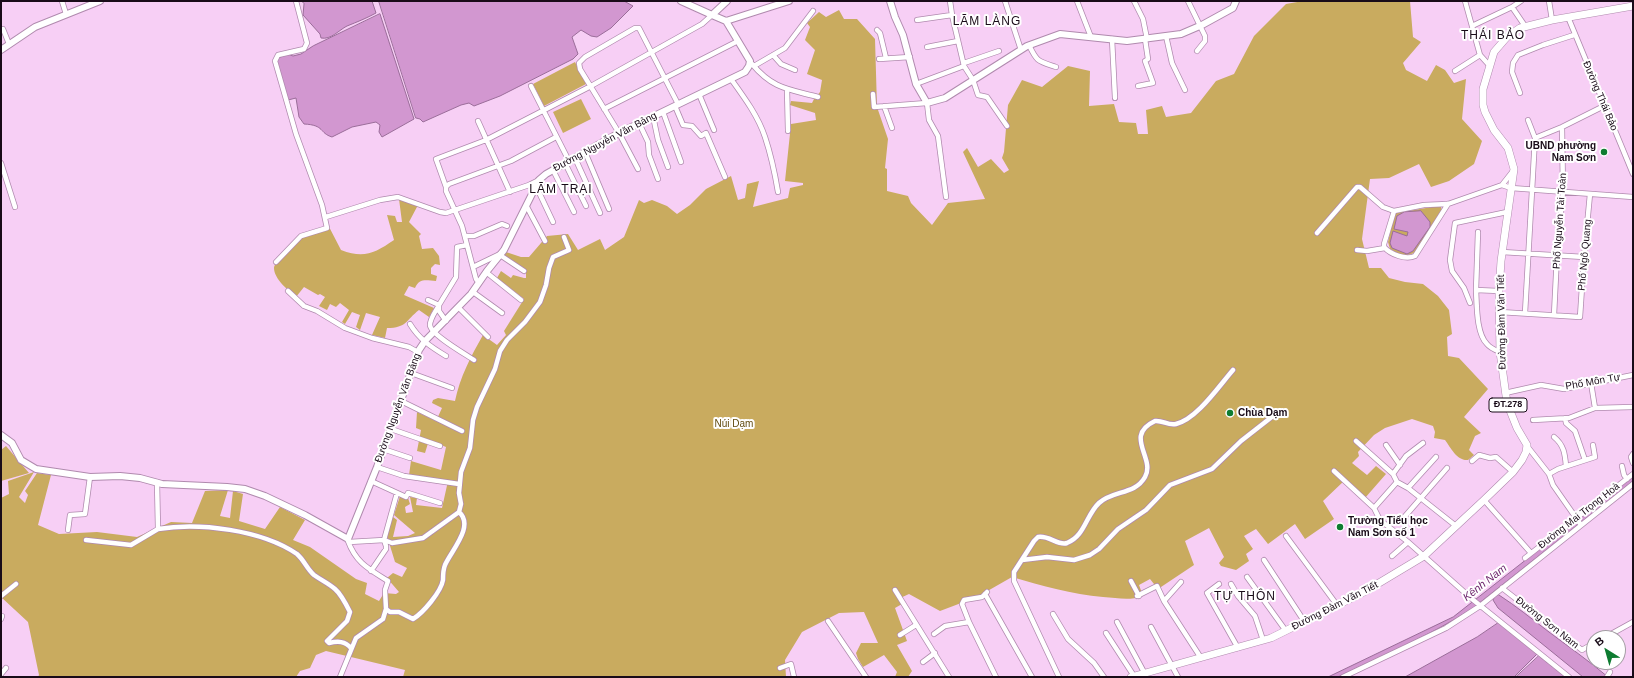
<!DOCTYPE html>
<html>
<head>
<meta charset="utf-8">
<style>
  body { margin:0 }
  #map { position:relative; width:1634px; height:678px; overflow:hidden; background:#f7cff5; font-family:Arial,sans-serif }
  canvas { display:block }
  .frame { position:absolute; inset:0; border:2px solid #190b18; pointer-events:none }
  .north { position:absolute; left:1586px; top:630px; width:40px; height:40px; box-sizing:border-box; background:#fff; border:1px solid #a39da3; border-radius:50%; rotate:323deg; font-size:11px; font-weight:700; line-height:16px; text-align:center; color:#190b18 }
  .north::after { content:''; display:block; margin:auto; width:14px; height:18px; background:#0e7c31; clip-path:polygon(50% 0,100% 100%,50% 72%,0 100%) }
</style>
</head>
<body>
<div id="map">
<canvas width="1634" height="678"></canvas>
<div class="frame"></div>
<div class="north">B</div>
</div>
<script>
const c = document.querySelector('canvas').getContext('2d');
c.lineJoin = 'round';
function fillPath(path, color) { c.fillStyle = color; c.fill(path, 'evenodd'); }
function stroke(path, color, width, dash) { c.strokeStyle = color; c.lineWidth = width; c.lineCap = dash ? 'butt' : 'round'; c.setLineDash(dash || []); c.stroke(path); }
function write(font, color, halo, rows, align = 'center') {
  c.font = font + ' Arial,sans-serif'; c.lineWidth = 4; c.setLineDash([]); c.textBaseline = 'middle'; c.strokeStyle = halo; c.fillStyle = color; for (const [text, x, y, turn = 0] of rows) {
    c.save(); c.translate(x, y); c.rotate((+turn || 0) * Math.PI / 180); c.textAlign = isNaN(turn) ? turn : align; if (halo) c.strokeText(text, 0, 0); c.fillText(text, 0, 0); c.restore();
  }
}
const green = new Path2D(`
  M1303,1H1410L1413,37L1421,42L1403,63L1406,70L1427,81L1436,65L1445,70L1454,83L1466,79L1462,119L1482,141L1474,164L1449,181L1431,187L1419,164L1389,178L1370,179L1362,239L1369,268H1381L1389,278L1405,282L1423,284L1438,296L1449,310L1452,334L1447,337L1448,356L1459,358L1488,389L1464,417L1481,433L1475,436L1469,450L1474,455L1468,460C1457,461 1451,448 1445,440L1434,438L1435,432L1433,426L1412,419L1385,428L1374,435L1358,452L1359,456L1352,463L1367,475L1376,466L1386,474L1365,498L1345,480L1323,501L1334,519L1305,539L1295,524L1268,544L1256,529L1244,536L1253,549L1246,554L1249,561L1236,570L1221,566L1219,563L1224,557L1209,528L1185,541L1194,565L1158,589L1150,579L1139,585L1143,596C1129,601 1118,598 1103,597C1072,594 1042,586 1012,577L977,597L940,611L909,594L898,599L902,604L895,608L907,641L897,645L912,671L908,677H895L897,672L884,655L863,667L858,659L856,653L861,643H878L864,612L839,613L802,632L785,660L786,677H403L405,670L326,651L316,655L310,668L300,671L296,677H38L39,675L28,622L1,597V498L9,494L8,481L34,472L19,497L25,503L28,495L25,491L37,473L51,475L38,525L59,534L97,532L137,537L171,522L192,523L205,491L228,490L220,516L230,518L233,491L243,494L239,521L265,529L280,507L305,520L293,540L310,547L356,579L367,583L365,594L379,601L384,593L396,594L399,592L387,578L393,573L402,577L407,568L395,562L387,536L393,517L397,520L393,537L408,536L415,533L394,515L400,496L408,498L410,504L405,507L406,513L413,512L410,497L417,498L416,505L442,508L448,481L409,475L411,461L441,470L446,447L429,440L425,453L417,451L421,430L416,428L417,412L436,421L442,408L432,403L433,400L438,398L455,401C460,377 471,356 483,335L497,345L506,335L504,331L524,299L497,278L501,271L511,278L513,275L524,278H526V272L503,256L506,252L521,257H529L547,236L568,234L578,250L600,239L605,250L624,237L639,200L644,203L652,200L667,206L677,214L690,205L706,189L731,176L738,200L745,198L747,184L759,181L753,207L788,198L790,188L803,185V183L785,181L791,124L816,120L815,113L790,105L791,101L812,103L814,99L820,92L822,80L807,74L815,50L805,40L810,27L807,23L819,12L826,17L839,10L844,19H857L875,39L877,107L888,139L885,168L887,169V191L908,196L911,203L932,225L948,203L985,199L963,152L967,148L978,167L991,159L1004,173L1009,170L1002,158L1004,152L1008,105L1022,80L1042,87L1068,66L1090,71L1089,106L1114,104L1119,122L1136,123L1138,134H1148L1146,110L1162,106L1166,117L1191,113L1216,81L1234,74L1254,36L1286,4Z
  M575,62L586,84L544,106L533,84Z
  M581,99L591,119L563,133L553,112Z
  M399,199L418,205L409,222L421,234L419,236L422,249L433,248L439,256L440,265L435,264L431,268V274L437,276L436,281C426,280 419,278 415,288L409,286L404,295L434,308L429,317L419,310C406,320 407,328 387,328L385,338L372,335L380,317L366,313L360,330L356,327L360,315L352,312L345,324L342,322L349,310L340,303L336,307L330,304L327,310L319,306L325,297L320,294L318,295L304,287L296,297C289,291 274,279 274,268C274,262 294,242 299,238C306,233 318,232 326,230V221L341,250C364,259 375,253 394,240L387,215L395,216L397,222H402Z
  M1438,206L1441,207L1442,211L1415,252C1406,258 1398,254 1390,249L1388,242L1394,215L1396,213Z
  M6,446L29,473L1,481V450Z`);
const water = new Path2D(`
  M302,1H372L376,13C367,18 357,22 347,26C339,30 331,40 321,38L320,34L303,15L304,4Z
  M379,1H624L633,6L611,28L597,37L591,36L581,30L572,37L578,54L573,59L500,96L474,106L469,103L461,105L423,122L420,119L416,118Z
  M380,14L414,119L382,137L379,132L380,125L376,122L352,127L332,137C319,133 325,125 304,124L299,117L296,98L288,100L277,63L278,58L288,54L293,56L301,54L313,46Z
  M1421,211L1430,222V227L1413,251L1407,254L1392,248L1390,243L1393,231L1407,236L1408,232L1394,229L1397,216L1404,212Z
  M1633,476V481L1473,608C1430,636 1383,655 1338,677H1328L1453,617Z
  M1499,595C1516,606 1532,619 1549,632C1569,647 1589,661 1608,677H1583L1498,608L1493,600L1495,596Z
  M1498,623H1500L1537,654L1514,677H1405L1477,637Z
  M1539,656L1566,677H1516Z`);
const street = new Path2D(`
  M62,1L66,14
  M950,1L952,15L964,66L973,80L978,95L987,97L1007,126
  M1005,1L1021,50
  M1077,1L1091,37
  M1134,1L1143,19L1147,39
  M1188,1L1205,36V41L1197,51
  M1465,1L1480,55L1489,65
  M1549,1L1552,20
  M1512,7L1521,1
  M1568,17L1633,174
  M917,20L952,15
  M1472,26L1512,7L1525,26
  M3,29L9,44
  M877,30L880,33L886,58
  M1166,36L1172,63L1185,90
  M1112,39L1115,98
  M1029,45C1037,62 1038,61 1056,67
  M927,47L958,41
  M773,55L781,64L795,70
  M879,59L910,57
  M964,63L999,51
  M752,64C773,89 788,89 818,97
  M754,66L785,48L813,11
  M1455,71L1480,55
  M731,79C744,97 758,116 765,137C771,155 775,174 778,192
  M916,84L964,66
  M531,86L569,161
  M1138,86L1153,83L1145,61L1148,59L1145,39
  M787,89L788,131
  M1520,93L1512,72L1513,63L1518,55L1543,45L1574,35
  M699,94L714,130
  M873,94L874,107L927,103L929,120L938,136L946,197
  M675,106L683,125L692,126L701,136L706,133L725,177
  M884,106L892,128
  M604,109L738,41
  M663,112L681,162
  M653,116L658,140L668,167
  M478,121L510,192
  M639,123L648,142L649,155L658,179
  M1535,138L1562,127L1604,106
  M585,152L609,209
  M575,158L600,213
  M1,163L15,207
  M565,163L586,206
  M638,169L619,133L580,69L579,63L585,57L635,28H639L678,104
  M553,170L574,212
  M1502,185L1513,171
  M536,186L553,222
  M446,187L436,159L486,140L591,86L702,24L712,15
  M527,207L545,241
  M1394,211L1384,244V247C1391,255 1406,260 1415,256L1448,204
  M326,217L380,200L398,197L440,212L446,213L529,185L539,180
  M1478,232L1476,290L1499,291
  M1317,233L1357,187H1360L1383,207L1394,211L1424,205L1448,204L1502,185L1511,188L1633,197
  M465,236H474L502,224L507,226
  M1357,250L1367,251L1385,248
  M1502,252L1584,257
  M500,255L524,271
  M276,262L301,236L327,228L322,205L296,134L275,61L278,55L304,49L307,43L296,1
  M473,267L500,254
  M486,272L521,300
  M479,283L476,279L462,226L446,191V187L449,184L511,161L556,137
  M1476,290C1477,305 1476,333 1487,344C1490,348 1495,350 1500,352
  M288,291L304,306L317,311L345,328L372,338L409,347L418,352
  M473,292L502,313
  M428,300L439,305C436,311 430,318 430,325C430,334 465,354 474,360
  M1470,303L1464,288L1452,271L1450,260L1455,223L1507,212
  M459,308L488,337
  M1500,312L1580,317L1584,257L1590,194
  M1525,313L1535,138L1528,120
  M1554,315L1557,255L1563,191L1562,127
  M446,321L439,311V305L456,277L457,247L467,245
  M410,324C419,339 431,347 446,356
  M411,373L452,388
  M1591,383L1595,408
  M1505,393L1541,385L1564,389L1633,375
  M401,401L462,431
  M1565,418L1566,423L1575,431L1585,460
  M1533,420L1569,418L1595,408L1633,407
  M391,429L440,446
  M1554,437C1564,445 1565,454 1566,466
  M1356,441L1393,474L1397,482L1408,488L1456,526
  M1386,445L1400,465
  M1527,446L1549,474L1553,485L1581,525
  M383,449L410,458
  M1633,454L1631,457L1633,463
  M1472,461L1479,455L1490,458L1496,457L1513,472
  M1622,466L1624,475L1627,479
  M377,467L404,476L459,484
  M1334,471L1374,508L1380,520L1408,542L1472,599L1569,677
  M1393,474L1406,456L1423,443
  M1549,474L1558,469L1595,457L1593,445
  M371,481L406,497L408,493L440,503
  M157,482L158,529C199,522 262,530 297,554C304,560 307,569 314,575C321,580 328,583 335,589C341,594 346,604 350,612L347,621L327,641L329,643C338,641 345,641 351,648
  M1408,488L1436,457
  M1484,500L1531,553
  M1374,508L1397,482
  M1400,522L1447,468
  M68,530L70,515L85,514L90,477
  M1286,536L1337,605
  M86,540L131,545L158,529
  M349,542L384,540L392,543L423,538L459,512L461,504L459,493L461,472L470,448L473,420L477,407L495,369L500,351L507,340L525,322L540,302L546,285L549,268L553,257L569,250L564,237
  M1392,556L1408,542
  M1525,558L1633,474
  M1022,560L1047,557L1074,560L1090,555L1099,549L1118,529L1146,510L1170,485L1212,469L1241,441L1273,416
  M1264,560L1304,621
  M371,571L386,549V546L384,540L397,493
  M1247,577L1286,631
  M1131,581L1139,596
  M1219,584L1207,593L1238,648
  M1231,584L1238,596L1255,616L1263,640
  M1502,588L1582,650L1594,643
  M895,590L949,677
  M987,592L982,597L964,600L962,604L969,622L996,677
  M985,594L1032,677
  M1,596L16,584
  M1137,596L1157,586L1164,601L1201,658
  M1164,601L1181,582
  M386,609L390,612H399L413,619C423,613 441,592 443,580C443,575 443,570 445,565C451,551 475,526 459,512
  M1053,614L1068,639L1094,663L1104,677
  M1,619L2,616
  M828,621L866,677
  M1117,622L1145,674
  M1151,627L1178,677
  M1106,633L1134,676
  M934,634L945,626L969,622
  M900,635L916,625
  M1604,638L1633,622
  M923,662L935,653
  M780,668L791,664L794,677
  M1,674L6,668
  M340,677L356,638L383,619L386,609L385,590L388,581C369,569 356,563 348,541
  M1059,677L1014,581V572L1034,541L1038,537C1049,535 1058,546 1067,543C1085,536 1086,515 1099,503C1113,490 1135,495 1145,477C1156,458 1123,436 1155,421C1163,420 1168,426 1176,424C1197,419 1219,386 1233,370
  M1343,677L1446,628L1480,606L1633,484
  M1607,677L1610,672`);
const secondary = new Path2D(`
  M681,1L712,15L727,1
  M890,1L895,17L903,35L916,84L927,103L945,98L1027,46L1060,34L1127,41L1181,34L1202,25L1233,8L1236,1
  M712,15L726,21L789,1
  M1,50L35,27L100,1
  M1,435L12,443L21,460L36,469L90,477L120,476L140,478L162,484L227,487L245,489L265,496L305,515L348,539L377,467L419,350L425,341L471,294L487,271L504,250L539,180L546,174L619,133L745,72L749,66L750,61L726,21`);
const primary = new Path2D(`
  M1131,677L1271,638L1364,592L1424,556L1484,500L1513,472L1522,460L1526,452L1527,445L1517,428L1507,403L1500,352L1499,291L1501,261L1514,169L1508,148L1494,130L1485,112L1483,105V89L1494,52L1507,37L1520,28L1552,20L1633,6`);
const markers = [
  [1604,152,4,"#0e7c31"],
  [1230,413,4,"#0e7c31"],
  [1340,527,4,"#0e7c31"]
];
const shields = [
  [1508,405,38]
];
const shieldNames = [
  ["ĐT.278",1508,405]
];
const streetNames = [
  ["Đường Thái Bảo",1600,96,67],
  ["Đường Nguyễn Văn Bảng",605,142,-28],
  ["Phố Nguyễn Tài Toàn",1560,221,-86],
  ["Phố Ngô Quang",1585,255,-85],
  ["Đường Đàm Văn Tiết",1502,322,-91],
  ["Phố Môn Tự",1593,382,-10],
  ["Đường Nguyễn Văn Bảng",398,408,-70],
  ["Đường Mai Trọng Hoà",1579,516,-38],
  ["Đường Đàm Văn Tiết",1335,606,-27],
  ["Đường Sơn Nam",1547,623,38]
];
const poiNames = [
  ["UBND phường",1596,146,"right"],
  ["Nam Sơn",1596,158,"right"],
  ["Chùa Dạm",1238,413],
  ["Trường Tiểu học",1348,521],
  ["Nam Sơn số 1",1348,533]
];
const parkNames = [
  ["Núi Dạm",734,424]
];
const waterNames = [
  ["Kênh Nam",1485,583,-38]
];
const quarterNames = [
  ["LÃM LÀNG",987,22],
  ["THÁI BẢO",1493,36],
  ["LÃM TRẠI",561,190],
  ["TỰ THÔN",1245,597]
];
fillPath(green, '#c9ab5f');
fillPath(water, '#d297d0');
stroke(water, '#9a6d99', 1);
stroke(street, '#b08aae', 6);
stroke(secondary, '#b08aae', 8);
stroke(primary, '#b08aae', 8);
stroke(street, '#fff', 4.5);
stroke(secondary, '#fff', 6);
stroke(primary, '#fff', 7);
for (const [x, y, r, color] of markers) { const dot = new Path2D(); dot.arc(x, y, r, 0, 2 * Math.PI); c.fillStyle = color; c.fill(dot); stroke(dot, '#fff', 1.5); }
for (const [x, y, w] of shields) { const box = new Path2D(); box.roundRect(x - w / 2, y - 7, w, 14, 3); c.fillStyle = '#fff'; c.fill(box); stroke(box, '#190b18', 1); }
write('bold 9px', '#190b18', null, shieldNames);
write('10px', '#190b18', '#fff', streetNames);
write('bold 10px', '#190b18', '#fff', poiNames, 'left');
write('10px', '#624c10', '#fff', parkNames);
write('italic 11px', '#702b70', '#fff', waterNames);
c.letterSpacing = '1px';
write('12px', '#190b18', '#fff', quarterNames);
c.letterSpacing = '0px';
</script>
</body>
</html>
